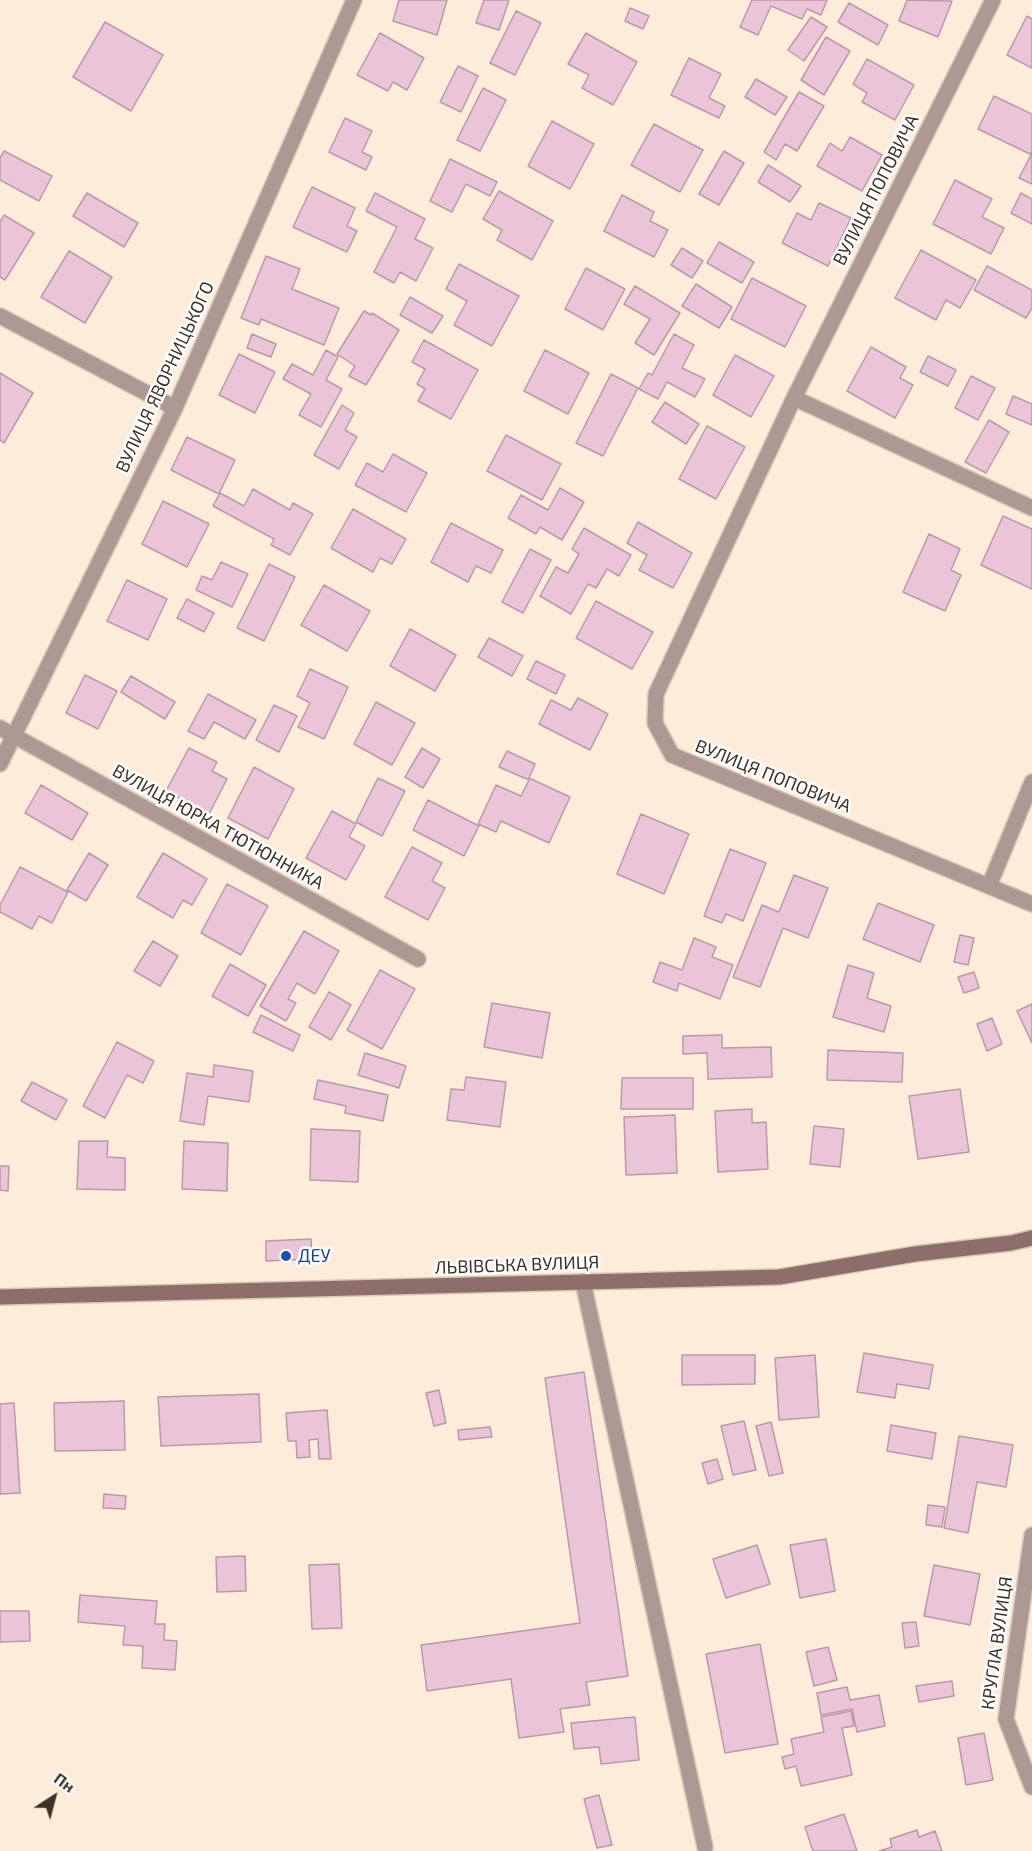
<!DOCTYPE html>
<html>
<head>
<meta charset="utf-8">
<style>
  body { margin:0 }
  #map { position:relative; width:1032px; height:1851px; overflow:hidden; background:#fdecda; font-family:"Exo 2",sans-serif }
  canvas { display:block }
  .north { position:absolute; left:24px; top:1767px; width:60px; height:60px; -webkit-text-stroke:4px #fff; paint-order:stroke; rotate:36deg; font-size:16px; font-weight:700; line-height:24px; text-align:center; color:#3d3227 }
  .north::after { content:''; display:block; margin:auto; width:21px; height:27px; background:#3d3227; clip-path:polygon(50% 0,100% 100%,50% 72%,0 100%) }
</style>
</head>
<body>
<div id="map">
<canvas width="1032" height="1851"></canvas>
<div class="north">Пн</div>
</div>
<script>
const c = document.querySelector('canvas').getContext('2d');
c.lineJoin = 'round';
function fillPath(path, color) { c.fillStyle = color; c.fill(path, 'evenodd'); }
function stroke(path, color, width, dash) { c.strokeStyle = color; c.lineWidth = width; c.lineCap = dash ? 'butt' : 'round'; c.setLineDash(dash || []); c.stroke(path); }
function write(font, color, halo, rows, align = 'center') {
  c.font = font + ' "Exo 2",sans-serif'; c.lineWidth = 5; c.setLineDash([]); c.textBaseline = 'middle'; c.strokeStyle = halo; c.fillStyle = color; for (const [text, x, y, turn = 0] of rows) {
    c.save(); c.translate(x, y); c.rotate((+turn || 0) * Math.PI / 180); c.textAlign = isNaN(turn) ? turn : align; if (halo) c.strokeText(text, 0, 0); c.fillText(text, 0, 0); c.restore();
  }
}
const building = new Path2D(`
  M399,0H447L437,35L393,21Z
  M484,0H509L499,30L476,23Z
  M752,0H827L821,15L807,9L802,19L771,6L758,35L740,27Z
  M907,0L952,1L938,37L899,21Z
  M849,3L888,25L878,45L838,22Z
  M630,8L649,16L643,29L625,21Z
  M516,11L541,23L515,75L490,63Z
  M1027,16L1032,19V68L1007,55Z
  M811,17L827,27L804,61L788,50Z
  M105,22L163,55L131,111L73,77Z
  M380,33L424,58L407,90L393,82L388,91L357,75Z
  M586,33L637,62L613,105L582,88L589,75L568,64Z
  M826,37L850,51L824,95L801,80Z
  M689,58L721,74L709,98L725,106L719,118L671,95Z
  M867,59L914,85L895,120L862,102L867,93L853,84Z
  M458,66L478,76L461,112L440,102Z
  M756,79L787,97L775,115L745,97Z
  M483,88L506,100L480,151L457,140Z
  M799,92L824,106L797,151L785,144L776,160L764,152Z
  M994,96L1032,114V151L1030,154L978,129Z
  M345,118L372,131L362,152L372,157L366,170L329,152Z
  M552,121L594,144L570,189L528,166Z
  M654,124L703,150L680,192L631,165Z
  M850,137L882,155L862,191L817,166L830,143L842,151Z
  M4,151L52,176L39,201L0,180V158Z
  M724,151L744,163L719,205L699,194Z
  M1032,153V184L1019,178Z
  M450,159L497,182L490,196L466,184L452,212L430,201Z
  M768,165L801,186L790,202L758,182Z
  M955,180L992,199L982,217L1004,228L991,254L933,224Z
  M312,187L355,208L347,226L357,231L347,252L293,227Z
  M499,191L553,221L532,260L497,240L502,230L483,219Z
  M87,193L138,223L124,247L73,216Z
  M375,193L425,219L415,239L433,248L416,281L400,272L394,283L374,272L397,227L366,211Z
  M1021,193L1032,199V224L1011,213Z
  M622,195L654,212L650,221L668,230L654,257L604,231Z
  M819,203L851,218L828,266L782,243L797,213L811,220Z
  M4,215L34,233L5,280L0,277V222Z
  M719,242L754,262L742,283L707,263Z
  M682,248L703,261L692,278L671,265Z
  M921,250L976,280L960,308L946,300L936,320L895,298Z
  M69,251L112,277L85,323L41,297Z
  M266,256L300,269L292,289L339,308L324,345L261,319L259,325L241,318Z
  M459,264L519,296L492,346L454,325L467,301L446,289Z
  M987,266L1032,290V308L1026,318L974,290Z
  M586,268L625,289L603,330L565,309Z
  M752,278L806,306L785,347L731,319Z
  M696,284L732,307L719,328L682,306Z
  M635,286L680,313L654,355L635,343L650,319L624,304Z
  M410,297L443,316L432,333L400,315Z
  M364,311L371,315L372,313L399,330L366,385L349,376L355,366L337,354Z
  M252,334L276,344L271,357L247,348Z
  M674,334L694,345L682,368L705,379L695,397L667,382L658,399L639,389L648,373L652,375Z
  M424,340L478,370L451,419L418,401L425,389L417,384L425,369L412,362Z
  M871,347L906,367L900,378L913,385L895,418L847,391Z
  M326,350L338,357L326,380L342,389L321,427L299,415L311,394L283,379L292,364L313,375Z
  M545,350L589,373L568,414L524,391Z
  M239,354L275,372L255,413L219,395Z
  M735,355L774,376L751,417L713,395Z
  M928,356L956,370L948,386L920,372Z
  M0,373L33,393L4,443L0,440Z
  M611,374L638,388L603,456L576,443Z
  M971,376L995,388L978,420L955,408Z
  M1013,396L1032,404V425L1006,414Z
  M665,402L699,424L686,444L652,422Z
  M342,405L354,413L345,430L357,437L339,469L314,455Z
  M989,420L1009,432L986,473L965,462Z
  M707,426L745,447L716,499L679,479Z
  M506,435L561,464L542,500L487,471Z
  M187,437L235,460L219,494L171,470Z
  M393,454L427,473L406,512L355,485L367,463L383,472Z
  M560,488L584,502L562,540L540,527L536,534L508,518L521,495L548,510Z
  M253,489L290,510L293,503L313,514L290,555L271,545L274,539L213,506L220,493L244,506Z
  M163,501L209,524L187,567L142,544Z
  M353,509L406,539L392,564L380,558L373,572L331,548Z
  M1003,516L1032,529V589L981,565Z
  M638,522L692,553L673,588L639,570L647,555L627,543Z
  M451,523L503,550L491,573L476,566L468,582L431,562Z
  M584,528L631,555L619,576L607,569L596,588L588,584L571,614L540,596L556,567L568,573L579,554L572,549Z
  M929,534L960,549L951,570L961,575L945,611L903,592Z
  M530,549L551,560L523,613L502,602Z
  M221,562L248,574L232,607L196,590L202,576L212,580Z
  M269,564L295,577L264,641L237,628Z
  M127,580L167,599L148,640L107,621Z
  M324,585L370,611L347,651L301,625Z
  M187,599L214,613L204,632L177,618Z
  M596,601L653,632L632,669L576,638Z
  M410,629L456,655L435,691L390,666Z
  M489,638L523,656L512,676L478,657Z
  M536,661L565,675L556,694L527,679Z
  M310,669L348,687L324,739L298,727L310,703L297,696Z
  M85,675L117,691L98,729L66,713Z
  M131,676L175,702L165,719L121,692Z
  M208,694L256,720L245,739L214,722L204,739L188,731Z
  M578,698L608,714L590,750L539,724L551,700L571,710Z
  M376,702L415,723L392,765L354,744Z
  M274,705L297,716L279,752L256,740Z
  M189,748L217,762L212,771L227,779L209,814L166,791Z
  M422,748L440,759L423,788L405,777Z
  M507,751L535,764L529,778L570,797L549,843L501,821L496,832L478,824L496,785L521,796L529,780L499,767Z
  M254,767L294,789L268,839L228,818Z
  M378,778L405,791L382,836L356,822Z
  M41,785L88,813L72,840L25,813Z
  M428,800L479,826L464,856L413,830Z
  M332,811L356,824L349,837L365,846L346,880L306,858Z
  M641,814L689,834L664,894L617,874Z
  M412,847L442,863L432,881L445,888L428,920L385,897Z
  M730,849L766,863L743,921L726,914L722,923L704,916Z
  M89,853L108,865L86,901L67,890Z
  M163,853L207,879L192,905L183,900L173,918L137,897Z
  M20,867L68,892L52,923L39,916L32,929L0,912V905Z
  M794,875L828,888L808,938L783,928L760,987L733,977L762,905L779,912Z
  M227,884L268,906L241,955L201,933Z
  M878,903L934,925L920,962L863,939Z
  M304,931L339,951L315,994L297,983L288,999L296,1003L286,1021L260,1006Z
  M960,935L974,938L968,965L954,962Z
  M694,938L716,947L712,957L733,965L720,999L679,983L677,991L653,982L660,962L682,970Z
  M153,941L178,956L160,986L134,971Z
  M230,964L266,985L248,1016L212,996Z
  M848,965L874,973L867,998L891,1006L884,1032L833,1017Z
  M380,970L415,989L382,1049L347,1030Z
  M974,972L979,988L964,993L958,977Z
  M329,992L351,1005L331,1040L309,1027Z
  M492,1003L550,1013L542,1058L484,1047Z
  M1032,1004V1043L1017,1011Z
  M261,1015L300,1035L293,1051L253,1032Z
  M992,1018L1002,1044L987,1051L977,1024Z
  M722,1035V1048L771,1047L772,1077L708,1079L707,1053L683,1054V1036Z
  M117,1042L154,1061L143,1083L127,1075L105,1118L83,1106Z
  M828,1050L903,1053L902,1082L827,1080Z
  M365,1053L406,1066L399,1088L358,1075Z
  M214,1065L253,1071L249,1102L208,1096L204,1125L180,1121L187,1073L213,1077Z
  M466,1077L506,1082L500,1127L447,1120L451,1089L464,1090Z
  M622,1078H693V1109H621Z
  M318,1080L388,1095L383,1121L345,1113L346,1106L314,1099Z
  M32,1082L67,1100L56,1120L21,1101Z
  M960,1089L969,1152L918,1159L909,1096Z
  M752,1109V1123L766,1122L768,1169L718,1172L715,1111Z
  M675,1115L677,1173L626,1175L624,1117Z
  M814,1126L844,1129L840,1167L810,1164Z
  M311,1129L360,1131L358,1182L310,1180Z
  M79,1141H108L107,1157L125,1158V1190L77,1189Z
  M184,1141L228,1143L227,1191L182,1189Z
  M0,1166H9L8,1191L0,1190Z
  M311,1239L312,1259L266,1261V1241Z
  M864,1353L933,1365L929,1389L897,1384L895,1398L857,1392Z
  M682,1355H755V1384L682,1385Z
  M815,1355L819,1417L779,1420L775,1358Z
  M584,1372L628,1676L586,1682L590,1705L560,1709L564,1732L519,1738L511,1679L427,1691L421,1645L580,1623L545,1378Z
  M439,1390L446,1423L434,1426L426,1393Z
  M259,1394L261,1442L161,1446L158,1397Z
  M124,1401L125,1450L55,1451L54,1403Z
  M14,1403L20,1493L0,1494V1404Z
  M327,1410L331,1459H319L318,1439L309,1440L310,1457L297,1458L296,1441H288L286,1413Z
  M744,1421L756,1470L733,1475L721,1426Z
  M771,1422L783,1473L769,1476L756,1426Z
  M891,1425L936,1433L932,1459L887,1451Z
  M490,1427L492,1437L459,1440L458,1430Z
  M959,1436L1013,1445L1006,1487L977,1482L968,1533L944,1528Z
  M717,1459L723,1479L708,1484L702,1463Z
  M104,1494L126,1496L125,1509L103,1508Z
  M928,1505L945,1507L942,1527L926,1525Z
  M826,1539L835,1591L800,1598L790,1545Z
  M757,1545L770,1584L726,1598L713,1559Z
  M245,1556L246,1591L217,1592L216,1557Z
  M339,1564L342,1628L312,1629L309,1565Z
  M934,1565L980,1574L970,1625L924,1616Z
  M80,1595L157,1601L155,1624H165L164,1640L177,1641L175,1670L142,1668L143,1646L123,1645L125,1626L78,1622Z
  M0,1611H29L30,1641L0,1642Z
  M916,1622L919,1646L905,1648L902,1623Z
  M760,1644L778,1744L725,1753L706,1654Z
  M828,1647L837,1680L814,1686L806,1652Z
  M952,1681L954,1696L919,1702L916,1686Z
  M847,1687L850,1700L879,1695L885,1726L857,1732L852,1709L821,1715L817,1693Z
  M851,1711L854,1726L842,1728L852,1775L801,1786L796,1766L785,1769L782,1757L794,1754L791,1739L824,1732L821,1717Z
  M635,1717L639,1760L601,1764L599,1747L574,1749L571,1723Z
  M984,1733L993,1780L966,1785L958,1738Z
  M599,1795L612,1845L597,1848L584,1799Z
  M844,1814L857,1851H813L805,1827Z
  M917,1830L919,1837L935,1831L942,1851H879L892,1847L890,1839Z`);
const service = new Path2D(`
  M583,1282L705,1847`);
const minor = new Path2D(`
  M993,0L794,398L656,694L655,723L672,755L1032,904
  M0,316L175,408
  M794,398L1032,508
  M0,728L418,959
  M0,764L175,408L354,0
  M989,886L1032,782
  M1032,1535L1006,1719L1032,1787`);
const secondary = new Path2D(`
  M0,1297L779,1277L915,1254L1011,1243L1032,1238`);
const markers = [
  [286,1256,6,"#1a4fb4"]
];
const streetNames = [
  ["ВУЛИЦЯ ПОПОВИЧА",876,190,-63],
  ["ВУЛИЦЯ ЯВОРНИЦЬКОГО",165,377,-65],
  ["ВУЛИЦЯ ПОПОВИЧА",773,776,22],
  ["ВУЛИЦЯ ЮРКА ТЮТЮННИКА",218,827,29],
  ["ЛЬВІВСЬКА ВУЛИЦЯ",517,1265,-2],
  ["КРУГЛА ВУЛИЦЯ",997,1643,-82]
];
const transitNames = [
  ["ДЕУ",298,1256]
];
fillPath(building, '#eac5d8');
stroke(building, '#bc98aa', 1.5);
stroke(service, '#d7c7b6', 18);
stroke(minor, '#d7c7b6', 18);
stroke(secondary, '#d7c7b6', 18);
stroke(service, '#ae9894', 15);
stroke(minor, '#ae9894', 15);
stroke(secondary, '#8e6e69', 15);
for (const [x, y, r, color] of markers) { const dot = new Path2D(); dot.arc(x, y, r, 0, 2 * Math.PI); c.fillStyle = color; c.fill(dot); stroke(dot, '#fff', 2); }
write('18px', '#3d3227', '#fff', streetNames);
write('18px', '#164399', '#fff', transitNames, 'left');
</script>
</body>
</html>
